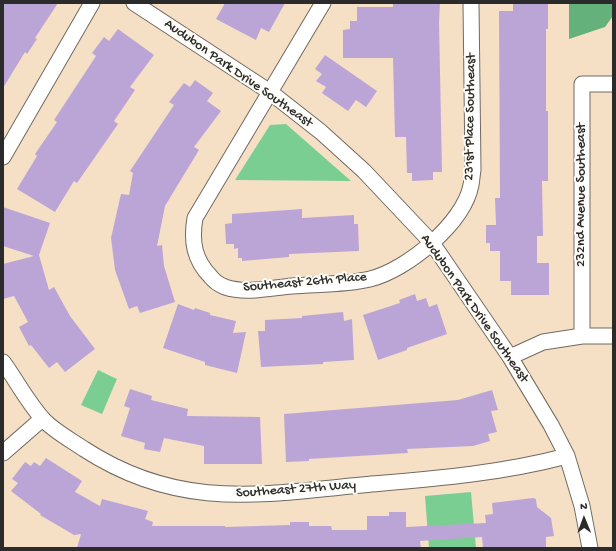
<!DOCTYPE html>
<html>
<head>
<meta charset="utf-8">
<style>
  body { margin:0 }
  #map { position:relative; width:616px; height:551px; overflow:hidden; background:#f5e0c5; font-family:"Gochi Hand",sans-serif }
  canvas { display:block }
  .frame { position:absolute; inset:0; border:4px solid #2b2b2b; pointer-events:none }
  .north { position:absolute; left:564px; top:499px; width:40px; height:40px; -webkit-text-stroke:3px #fdfcf7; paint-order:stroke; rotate:359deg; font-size:11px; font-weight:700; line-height:16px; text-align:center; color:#2b2b2b }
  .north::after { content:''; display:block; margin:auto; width:14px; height:18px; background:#2b2b2b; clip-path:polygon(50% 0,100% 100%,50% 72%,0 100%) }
</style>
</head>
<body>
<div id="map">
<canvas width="616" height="551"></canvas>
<div class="frame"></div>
<div class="north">N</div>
</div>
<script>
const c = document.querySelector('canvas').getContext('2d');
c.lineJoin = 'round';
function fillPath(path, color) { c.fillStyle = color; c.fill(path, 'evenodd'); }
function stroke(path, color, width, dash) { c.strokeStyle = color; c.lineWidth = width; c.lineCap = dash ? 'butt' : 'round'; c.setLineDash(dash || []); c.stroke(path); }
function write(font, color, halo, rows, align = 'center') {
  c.font = font + ' "Gochi Hand",sans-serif'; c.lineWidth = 4; c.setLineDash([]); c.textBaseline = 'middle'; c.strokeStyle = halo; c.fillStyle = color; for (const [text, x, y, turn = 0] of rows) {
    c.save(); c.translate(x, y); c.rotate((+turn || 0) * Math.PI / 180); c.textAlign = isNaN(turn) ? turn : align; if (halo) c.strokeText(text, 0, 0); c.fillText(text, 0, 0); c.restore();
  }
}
const green = new Path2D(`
  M286,124L351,181L235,180L270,125Z
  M98,370L117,379L102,414L81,405Z
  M471,492L476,548H429L425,496Z`);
const forest = new Path2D(`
  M569,3H613V16L605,27L569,39Z`);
const building = new Path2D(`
  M3,3H58L35,38L37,39L27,54L25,52L3,88Z
  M225,3H285L269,32L261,28L256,40L216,19Z
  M393,3H440L439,22L442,172H433V180L412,181V173H407L406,137H395L393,58H343V30L350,29V21H357V7H393Z
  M513,3H548V29H546V111H548V181H542L543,236H537V263H549V295H511V281H500V251H490V243H486V225H496L495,198H500L499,11H513Z
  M118,29L154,55L130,87L135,90L114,121L118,124L77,183L74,181L55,212L17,189L37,156L35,154L57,122L54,120L96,56L92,53L104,37L109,41Z
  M325,55L377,91L366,107L356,100L348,111L322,93L326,87L316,81L322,74L315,69Z
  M195,80L213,93L207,101L221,111L194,147L199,150L165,206L157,246L162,245L164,266L175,302L140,313L137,306L129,309L115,270L111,238L121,194L129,195L133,173L130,171L174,105L169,102L184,83L190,87Z
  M3,207L50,223L39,255L49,290L54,287L70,316L95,349L65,372L57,362L49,368L31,345L29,346L19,327L28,322L14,296L3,299V264L34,256L3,246Z
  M302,209V218L354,215V224H358L359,251L289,254V257L242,261V258H238V248L234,249V244H226L225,224L232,223V214Z
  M415,294L417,301L426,298L429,307L437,304L447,334L407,348V350L378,360L363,315L400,303L399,300Z
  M178,304L194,310L195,308L210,313V315L236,321L233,333L246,332L237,373L205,365V362L163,348Z
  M343,312L344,321L352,319L354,360L323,362V364L261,367L258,331H265V320L302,318V316Z
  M130,389L152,396L151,400L188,409L187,416L260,417L262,464H204V446L164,438L160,452L144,449L145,443L121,436L130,408L124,406Z
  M492,390L498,410L491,411L497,432L488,434L490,441L473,446L407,449L408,453L309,459V461L286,462L284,414L458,400Z
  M46,458L82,481L75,492L100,506L102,499L148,511L145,519L153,522L152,526H225V527L290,525V522H309V526H331L332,530H367V516H389V512H406V527L486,523L485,515L493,514L492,503L533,498L536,499L537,507L551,518L554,536L546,537V548H483L482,537L420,541L421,548H77L81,534L74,535L40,515L41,514L11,491L18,483L12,479L25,462L31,466L34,462L40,466Z`);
const minor = new Path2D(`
  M134,3L270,92L321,132L364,171L432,243L510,357L551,425L567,456L582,506L590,548
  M323,3L195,218C191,241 194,260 211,277C214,281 220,285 225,287C245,294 271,288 292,286C318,284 345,285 370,279C407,270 464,223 471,185C472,180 472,175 473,170L471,3
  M3,157L92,3
  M582,336V84H613
  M510,357L543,342L582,336H613
  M3,362C16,380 27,401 42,418C52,430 71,440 84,449C178,510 258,495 362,485C431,479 499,474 567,456
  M3,453L42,419`);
const streetNames = [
  ["Audubon Park Drive Southeast",238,74,35],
  ["231st Place Southeast",471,117,-89],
  ["232nd Avenue Southeast",582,195,-90],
  ["Southeast 26th Place",305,283,-5],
  ["Audubon Park Drive Southeast",474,309,55],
  ["Southeast 27th Way",296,490,-4]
];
fillPath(green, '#7bce91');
fillPath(forest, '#64b17b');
fillPath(building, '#bba5d6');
stroke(minor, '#726a61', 17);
stroke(minor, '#fff', 15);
write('14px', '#2b2b2b', '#fdfcf7', streetNames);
</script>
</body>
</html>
